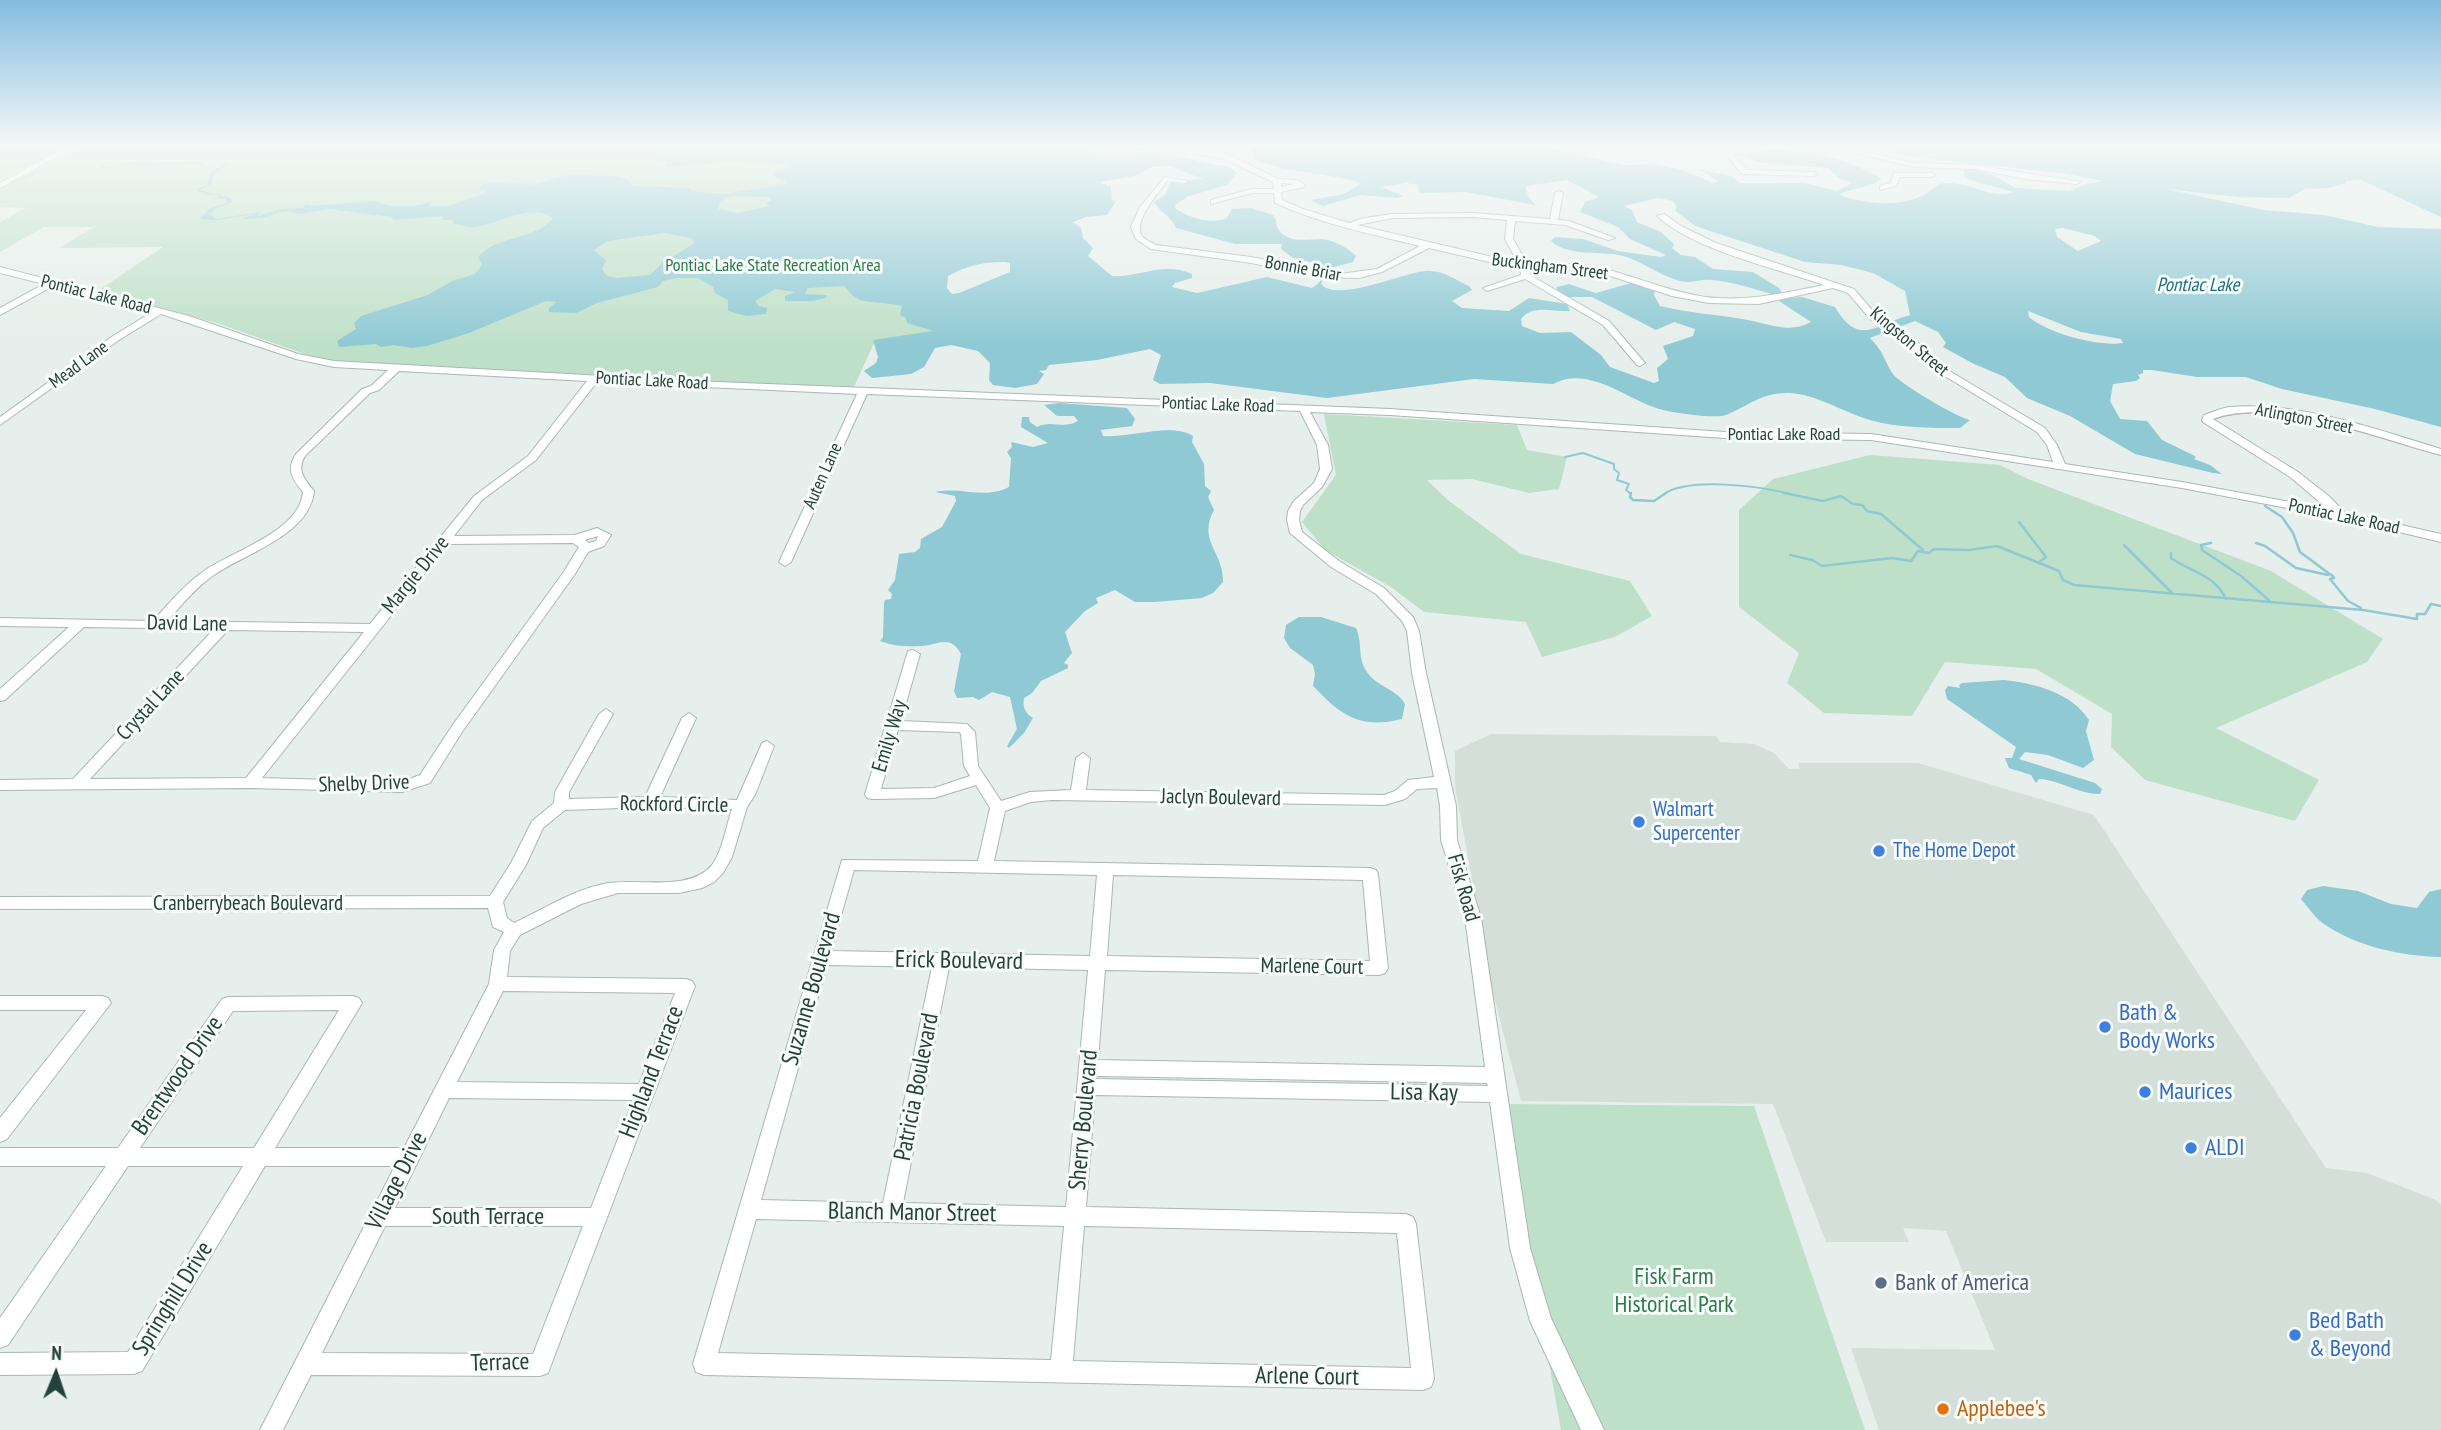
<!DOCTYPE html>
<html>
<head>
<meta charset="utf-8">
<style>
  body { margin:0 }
  #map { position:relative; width:2441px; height:1430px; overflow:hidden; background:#e6efeb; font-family:"PT Sans Narrow",sans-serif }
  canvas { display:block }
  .north { position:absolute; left:21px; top:1339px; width:70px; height:70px; -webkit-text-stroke:5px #f7fbf9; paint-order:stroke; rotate:2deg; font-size:19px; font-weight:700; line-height:28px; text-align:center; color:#24423a }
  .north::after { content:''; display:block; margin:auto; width:24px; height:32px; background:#24423a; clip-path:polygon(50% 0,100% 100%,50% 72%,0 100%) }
</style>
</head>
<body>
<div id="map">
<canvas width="2441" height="1430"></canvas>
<div class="north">N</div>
</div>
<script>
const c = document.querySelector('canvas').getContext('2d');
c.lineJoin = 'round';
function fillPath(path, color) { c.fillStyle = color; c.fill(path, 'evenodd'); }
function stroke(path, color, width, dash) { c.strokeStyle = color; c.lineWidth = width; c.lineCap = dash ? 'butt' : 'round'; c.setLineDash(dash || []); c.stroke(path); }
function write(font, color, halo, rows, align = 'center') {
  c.font = font + ' "PT Sans Narrow",sans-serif'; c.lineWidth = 6; c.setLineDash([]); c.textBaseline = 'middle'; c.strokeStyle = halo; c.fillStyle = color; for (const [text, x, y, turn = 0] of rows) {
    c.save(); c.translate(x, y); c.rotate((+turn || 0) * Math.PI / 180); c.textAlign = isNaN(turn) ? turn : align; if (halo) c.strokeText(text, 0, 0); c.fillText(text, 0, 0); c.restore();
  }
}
const built = new Path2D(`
  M1491,734L1716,736L1720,742L1754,744L1774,753L1789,769H1800L1798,763H1918L2094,815L2326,1168L2367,1173L2436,1200L2441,1205V1430H1879L1851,1348L1995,1350L1946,1231L1903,1228L1909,1242H1826L1773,1104L1521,1101L1493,993L1455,787V751Z`);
const green = new Path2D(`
  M0,147H65L0,180Z
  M81,147H1028L936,229L948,298L932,341H875L853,389L336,362L316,358L217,323L96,292L163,247L59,248L94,227H44L0,252V222L26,208L0,207V189Z
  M1324,414L1517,425L1527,450L1567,457L1559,489L1529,493L1472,479L1427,480L1449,501L1521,554L1630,581L1652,616L1615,637L1542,657L1526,622L1424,612L1391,587L1325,550L1302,522L1336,475Z
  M1870,455L2000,465L2028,479L2271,571L2383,639L2367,662L2216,728L2319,780L2295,821L2145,780L2111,747L2112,714L2036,669L1945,662L1912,716L1824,713L1787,683L1799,653L1739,607V510L1773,479Z
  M1503,1104L1754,1106L1865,1430H1561Z`);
const water = new Path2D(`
  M648,147H1084C1100,160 1125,154 1144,153C1167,151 1201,164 1227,166L1237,173L1227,185L1189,196L1175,205L1176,209C1190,218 1211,225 1227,218L1232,209L1251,208L1273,215C1278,221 1275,225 1279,230C1289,244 1307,239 1321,239C1332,239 1348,248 1356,256L1353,262L1327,269L1321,284C1337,303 1402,273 1425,271C1440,269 1456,280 1469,286L1472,290L1452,301L1462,308L1509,311L1529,298L1567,304L1570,311C1554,312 1532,304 1521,319L1522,326L1540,333L1571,332L1601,355L1610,367L1654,383L1659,381L1657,368L1668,359L1663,346L1693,336L1695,329L1674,322L1656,330L1592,297H1565L1556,292L1557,287L1569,284L1596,293L1631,283L1655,290L1654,295L1660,306C1688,313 1713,314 1742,319C1765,322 1788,335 1811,322L1779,301L1783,299L1775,295C1755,289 1733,282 1712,280C1700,279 1692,284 1680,281C1655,274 1638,257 1613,254C1593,252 1566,255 1551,241L1555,237L1583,239L1618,251L1661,257L1666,255L1630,239L1618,227L1580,212L1585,202L1599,197L1567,180L1526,186L1528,196L1535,205L1465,192L1422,193L1419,192L1418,185L1406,183L1381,187L1403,196L1397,198L1360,195L1323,206L1310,200L1344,194L1361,183C1325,172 1288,174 1254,159L1250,148L1241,147H1547L1562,152L1570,149L1567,147H1577L1565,152L1623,165L1653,164L1682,170L1713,183L1718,181L1699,169L1731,176L1740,183H1805L1837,191L1852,183L1838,177L1828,168L1764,163L1735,155C1785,143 1841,154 1882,179C1871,187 1853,188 1840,194L1842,196C1868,204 1903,208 1927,193C1935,188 1935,183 1948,183C1969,182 1993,200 2013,192L1967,179L1963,176L1965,173L1962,169L1966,168L1988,173L2016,188L2070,191L2085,184L2103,181L2068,174L1931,159L1904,155L1886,147H2441V217L2361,180L2346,181V183L2329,188L2305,189L2289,198L2239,197L2166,189L2264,210L2324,215L2378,227L2441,229V427L2375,409L2282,389L2246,377H2197L2152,370H2143V373L2138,375L2140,378L2136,381L2113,384L2110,401L2120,419L2147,421L2162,440L2193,455L2196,457L2194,459L2210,465L2222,474L2213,473L2135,454L2070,416L2027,398L2005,377L1974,364L1943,347L1946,343L1938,332L1915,321L1870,338C1884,352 1883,359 1893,374C1899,383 1956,417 1970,420L1960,428C1931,428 1898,428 1870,420C1845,413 1816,394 1790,393C1762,392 1750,405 1726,415C1716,419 1675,413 1663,410C1629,402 1590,364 1553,384L1474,379L1327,398L1210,383L1160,384L1153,380L1161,355L1150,349L1097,360L1049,365L1046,370L1039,371L1044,374L1037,384L1015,388L993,385L989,380L990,363L978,351L951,345L935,348L924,367L911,374L872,378L864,371L876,363L878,357L873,340L933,331L907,323L906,318L900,315L902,306C888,302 867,304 856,298C850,294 849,290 844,286L808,288L805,294L827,295L826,298L813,301H785V296L796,292L775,289L755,301L759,306L767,308L766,314L746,316L728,311V300L715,293L713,287L698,278H676L663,281L658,287L597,303L576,313L549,312V308L557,302L546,301L469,333L427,346L412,348L394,345L381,347L376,344L339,347L337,341L356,329L354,323L361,316L428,295L452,281L475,274L482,265L478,257C496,235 537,240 553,218C529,202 499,225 475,227C467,228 461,224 453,224V220H443V216L394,220L392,217L329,209L300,214L285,211L263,218L241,219L255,214L216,220L199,219L211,208L227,203L225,199H216L218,195H207L196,190L207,185L211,172L222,165L205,168L199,164L138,166L127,163L114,168L97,169L103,165L101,164L81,169L69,166L41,171L11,185C36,170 53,164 81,168C88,169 96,163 103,163L106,168L128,162H201L207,167L227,163L229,165L214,173L211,185L200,190L231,198V203L216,208L210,214L216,219L261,212L257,216L279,209L303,208L306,204L311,206L375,201L390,206H414L432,202L429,206H448L484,194L486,191L480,189L482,185L499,182L533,185L566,175L616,176L626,179L634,186L690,188L691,191L724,194L787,184V182L773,176L776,172L792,167L785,164L729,162L668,167L665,166L666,162L658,163L655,159L665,149ZM1169,166L1203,179L1170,182L1166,194L1154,202C1160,212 1173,218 1176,228L1235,244H1282L1281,249L1293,258L1323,265C1324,276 1322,282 1312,288L1267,277L1197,293L1172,287L1175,283L1192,278V274C1163,261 1140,278 1112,276L1088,256L1093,248L1083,238L1081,228L1073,222L1086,217L1107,215L1116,201L1112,200L1111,187L1099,182L1135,176L1152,167ZM731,196L769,197L772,201L766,203L769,206L738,213L718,209L719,202ZM1658,198L1673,201L1677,207L1675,210L1695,226L1805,262L1841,265L1873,273L1905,291L1910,315C1876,324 1859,348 1835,307L1802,297L1785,298L1779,288L1753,272L1713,269L1695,257L1681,255L1672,248L1674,244L1661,232L1637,222L1632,210L1624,206ZM2063,228L2095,236L2101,241L2078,251L2057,237L2055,229ZM665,233L691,238L695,243L662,263L650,275L616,278L607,276L602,269L606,260L594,250L608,241ZM1004,262L1010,263V272L959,293L952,294L947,288L948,276C967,266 982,262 1004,262ZM2028,311L2081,332L2121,339L2123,343C2098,347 2048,333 2029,317Z
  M1059,403L1127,408L1135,419L1132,426L1101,430L1103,436C1131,438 1171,422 1193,436L1192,442L1204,464L1205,486L1211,491L1208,497L1214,510C1197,541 1224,552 1223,582L1213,593L1202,598L1155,602H1135L1115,590L1096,598L1098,603L1085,611L1065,632L1072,653L1064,663L1068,665V668L1041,681L1032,693L1024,698C1022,707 1026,714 1033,718L1024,733L1009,748L1007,746L1017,729L1010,697L992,692L979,700L973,697L957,698L954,691L961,654C950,633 937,646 920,646C907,647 893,646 880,641L883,637L884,603L885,600L891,599L892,594L888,590L895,580L899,554L915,552L920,548L921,539L942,527L956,501L955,496L935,492C960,486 985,500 1009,487L1011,458L1007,452L1012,447L1011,442L1033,447L1048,443L1021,427L1022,417H1029L1030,422L1037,427C1052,419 1063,430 1078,421L1074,416H1057L1044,405Z
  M1299,617H1321L1356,628C1363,643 1357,658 1367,672C1377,687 1397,689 1405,704L1402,719C1359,730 1340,714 1313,686L1315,674L1313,665L1290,648L1284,638L1286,625Z
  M2004,680C2034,683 2072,693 2089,720L2086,731L2094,760L2083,768L2048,755L2025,752L2019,759L2095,783L2102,789L2100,794C2078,794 2060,780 2039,779L2036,783L2031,775L2009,768L2005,758H2012L2016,747L1947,699L1945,690L1948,686L1960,688L1959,685L1962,683Z
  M2323,886L2358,891L2391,904L2417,908L2429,892L2441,889V957C2401,956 2358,947 2324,924C2315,918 2308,907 2301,899L2307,890Z`);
const streamFar1 = new Path2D(`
  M1565,457L1583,453L1614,464V469L1619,473L1617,480L1629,484L1626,490L1631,494
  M1664,494C1689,477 1761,486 1790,494`);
const stream = new Path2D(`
  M1631,493L1630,497L1633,500L1654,501L1666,493
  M1784,493L1823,501L1841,496L1853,504L1862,505L1867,511L1881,514L1923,550
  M2265,506L2282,517L2293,533L2300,552L2331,575
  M2019,522L2046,557L2038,563
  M2211,543L2201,545L2202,550L2241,576L2271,602
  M2256,543L2265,546L2296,568L2328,575
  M2124,545L2173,594
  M2171,553V558C2191,572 2215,575 2226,599
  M1790,555L1812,560L1822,566L1892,558L1911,561L1918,551L1929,553L1934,549L1969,550L1997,546L2059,571L2063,580L2074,585L2363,610L2417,619V614H2425L2431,604L2441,606
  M2332,575L2334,578L2330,579L2348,601L2361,608`);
const minor = new Path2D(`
  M66,147H75L0,188V183Z
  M1175,147L1227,154L1278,179L1297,180L1305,185L1304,187L1281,192L1282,200L1303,209L1349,223L1364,218L1393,214L1474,213L1550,219L1555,193L1559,191L1563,193L1558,220L1569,221L1615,238L1608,240L1565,225L1515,221L1513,239L1527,264C1552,264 1578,262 1602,268C1637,277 1670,292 1706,297C1746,302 1785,293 1824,285C1775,268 1694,250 1657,216L1664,214L1681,226L1716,243L1854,289L1877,316L1914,338L1936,363L2045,428L2057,445L2065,464L2182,482L2328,509L2290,477L2203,422L2202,420L2204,415C2213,412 2221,408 2230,407C2298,401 2376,429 2441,449V455C2378,439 2275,396 2213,419L2298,472L2330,497L2344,512L2441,534V542L2340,518L2182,488L1871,440L1725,438L1390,415L1310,412L1328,445L1332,469L1322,487L1303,505L1300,511L1299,520L1302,532L1339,561L1384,588L1413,617L1419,631L1426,673L1456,806L1457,840L1481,918L1530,1248L1551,1318L1604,1430H1581L1530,1321L1510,1248L1490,1102L1095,1095L1086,1207L1406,1214L1413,1217L1416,1224L1434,1379L1431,1387L1423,1390L704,1375L696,1372L693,1364L842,860L978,861L990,808L976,785L934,798L872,799L867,798L865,794L908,651L913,650L920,654L901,721L967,724L975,732L978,766L1001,801L1030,792L1071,790L1076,758L1083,753L1090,758L1086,790L1384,795L1395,791L1408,780L1434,777L1412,673L1407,631L1402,621L1376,594L1331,567L1290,533L1287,520L1288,511L1294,501L1314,483L1320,469L1317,445L1300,411L867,394L791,562L785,566L779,562L857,394L597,382L536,460L482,500L454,536L575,535L597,528L611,535L604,546L588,552L575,574L462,732L430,783L402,792L250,788L0,790V780L73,779L214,629L84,627L5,700L0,701V689L69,627L0,626V618L153,621C169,603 185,584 204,571C234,550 299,532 303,492C292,479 286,469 296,454L362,389L371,386L388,370L334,367L296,359L161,314L119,340L0,425V417L113,336L152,312L53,286L0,315V308L44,284L0,273V267L189,316L298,354L334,361L693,381L1390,409L1725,432L1871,434L2053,462L2047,445L2037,432L1930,367L1908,342L1871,320L1848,293L1833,288L1759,304L1709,303L1672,296L1598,272L1573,270H1529L1530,275L1609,321L1645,363L1640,366L1637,365L1603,325L1525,279L1487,291L1483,288L1521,275L1520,269L1429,248L1382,272L1359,278L1321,277L1251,263L1151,249L1136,239L1131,227L1140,207L1165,177L1188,181L1184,183L1167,181C1159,192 1132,222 1142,236C1145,240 1151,242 1156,245L1251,257L1340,274L1377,269L1420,246C1371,234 1322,224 1275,203L1274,193H1252L1211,204V200L1252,189H1274L1273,182L1222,158L1154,148L1118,150L1114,148ZM1281,183L1295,184L1281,187ZM1474,217L1507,220L1505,239L1518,263L1357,225L1393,218ZM399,371L587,381L528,456L474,496L370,624L167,621C182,605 196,587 214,575C246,553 310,535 314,491C305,480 296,470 305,456L370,393L379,390ZM598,536L596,541L589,543L585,540ZM573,543L579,547L563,573L452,726L420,775L401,782L262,778L448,544ZM228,630L364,632L246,778L90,779ZM898,730L959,732L961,734L964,766L970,776L934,788L881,789ZM1437,788L1440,806L1441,840L1465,918L1485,1067L1098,1060L1105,970L1379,975L1385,973L1388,968L1378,874L1376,870L1370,868L994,861L1005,811L1031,802L1052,800L1385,805L1405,799L1417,789ZM854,870L1097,875L1090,956L831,951ZM1113,875L1363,880L1370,961L1107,956ZM827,965L932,967L883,1203L761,1200ZM949,967L1088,970L1066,1207L903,1203ZM1097,1076L1487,1083L1488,1086L1096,1079ZM756,1219L1064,1226L1051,1360L718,1353ZM1084,1226L1397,1233L1411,1368L1073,1361Z
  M1627,147H1643L1650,150L1646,152Z
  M1720,147H1727L1747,170L1814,172L1818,174L1814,176L1742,174Z
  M1831,147H1845L1914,163L1975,165L2081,182L2077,184L2026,179L1975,169L1914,167Z
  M1894,173H1931L1935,175L1931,177H1900L1896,186L1880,190V186L1890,183Z
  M606,709L613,714L569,792V799L645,797L682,718L689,713L696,718L660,797L737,800L762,743L767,741L774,746L755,795L747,807L732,857L723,873L714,882L702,888L679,893H618L581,904L520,935L510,951L507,977L686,979L692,981L695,986L548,1373L540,1376L311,1375L283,1430H260L395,1166H265L142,1371L134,1374L0,1375V1353L128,1352L243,1166H128L8,1345L0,1348V1318L106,1166H0V1148H118L222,999L228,997L353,996L359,998L362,1003L275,1148H404L489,984L494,950L504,932L493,927L488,908L0,909V897L490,896L511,863L532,821L554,803L555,792L599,714ZM650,807L732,809C726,826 723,850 712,865C689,893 635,877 603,884C571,891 544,909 514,923L507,918L503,902L526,865L543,828L565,810ZM503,991L675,993L639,1084L457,1082ZM339,1010L254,1148H140L233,1011ZM449,1098L633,1100L591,1208H395ZM385,1226H583L533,1354L322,1353Z
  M0,996H102L108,998L111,1003L7,1139L0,1142V1118L86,1010H0Z`);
const markers = [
  [1639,822,7,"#3f7fe0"],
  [1879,851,7,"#3f7fe0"],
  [2105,1027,7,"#3f7fe0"],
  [2145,1092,7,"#3f7fe0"],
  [2191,1148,7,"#3f7fe0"],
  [1881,1283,7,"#5c6f8a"],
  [2295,1335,7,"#3f7fe0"],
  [1943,1409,7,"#e8710a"]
];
const farParknames = [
  ["Pontiac Lake State Recreation Area",773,266]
];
const farStreetnames = [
  ["Buckingham Street",1550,267,7],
  ["Bonnie Briar",1303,269,10],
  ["Pontiac Lake Road",96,295,14],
  ["Kingston Street",1909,342,40],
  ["Mead Lane",79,365,-36],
  ["Pontiac Lake Road",652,381,3],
  ["Pontiac Lake Road",1218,405,2],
  ["Arlington Street",2304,419,11],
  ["Pontiac Lake Road",1784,435],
  ["Auten Lane",823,476,-66],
  ["Pontiac Lake Road",2344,517,12]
];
const farWaternames = [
  ["Pontiac Lake",2198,286]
];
const streetNames = [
  ["Margie Drive",416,575,-51],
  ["David Lane",187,624,1],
  ["Crystal Lane",151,705,-47],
  ["Emily Way",890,736,-73],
  ["Shelby Drive",364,784,-2],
  ["Jaclyn Boulevard",1221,798,1],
  ["Rockford Circle",674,805,1],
  ["Fisk Road",1463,888,74],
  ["Cranberrybeach Boulevard",248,904],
  ["Marlene Court",1312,967,1]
];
const shopNames = [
  ["Walmart",1653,810],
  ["Supercenter",1653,834],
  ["The Home Depot",1893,851]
];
const nearStreetnames = [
  ["Erick Boulevard",959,961,1],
  ["Suzanne Boulevard",812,989,-74],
  ["Highland Terrace",652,1072,-69],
  ["Brentwood Drive",178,1076,-55],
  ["Patricia Boulevard",917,1087,-79],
  ["Lisa Kay",1424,1093,1],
  ["Sherry Boulevard",1084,1120,-85],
  ["Village Drive",397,1181,-63],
  ["Blanch Manor Street",912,1213,1],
  ["South Terrace",488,1217],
  ["Springhill Drive",173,1299,-58],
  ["Terrace",500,1363,-2],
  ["Arlene Court",1307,1377,1]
];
const nearShopnames = [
  ["Bath &",2119,1013],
  ["Body Works",2119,1041],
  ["Maurices",2159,1092],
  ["ALDI",2205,1148],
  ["Bed Bath",2309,1321],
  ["& Beyond",2309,1349]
];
const nearParknames = [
  ["Fisk Farm",1674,1277],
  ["Historical Park",1674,1305]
];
const nearServicenames = [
  ["Bank of America",1895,1283]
];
const nearFoodnames = [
  ["Applebee's",1957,1409]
];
fillPath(built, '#d4dfda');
fillPath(green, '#bfe0c8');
fillPath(water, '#8ec9d4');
stroke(streamFar1, '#8ec9d4', 2);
stroke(stream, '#8ec9d4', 2.5);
stroke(minor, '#a8b8b2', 2);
fillPath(minor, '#fff');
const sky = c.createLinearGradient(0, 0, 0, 347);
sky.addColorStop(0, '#84bce0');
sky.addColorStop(0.42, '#f4f8f6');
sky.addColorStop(1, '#f4f8f600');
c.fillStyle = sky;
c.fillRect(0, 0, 2441, 347);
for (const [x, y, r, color] of markers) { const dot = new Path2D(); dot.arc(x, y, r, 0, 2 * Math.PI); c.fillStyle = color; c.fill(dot); stroke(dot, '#f7fbf9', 2.5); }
write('18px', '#2d7a4b', '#f7fbf9', farParknames);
write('18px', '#24423a', '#f7fbf9', farStreetnames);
write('italic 19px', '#1c6f80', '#f7fbf9', farWaternames);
write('21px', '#24423a', '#f7fbf9', streetNames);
write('21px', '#366cbe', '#f7fbf9', shopNames, 'left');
write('24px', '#24423a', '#f7fbf9', nearStreetnames);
write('24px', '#366cbe', '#f7fbf9', nearShopnames, 'left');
write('24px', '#2d7a4b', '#f7fbf9', nearParknames);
write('24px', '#4e5e75', '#f7fbf9', nearServicenames, 'left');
write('24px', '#c56008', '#f7fbf9', nearFoodnames, 'left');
</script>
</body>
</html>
